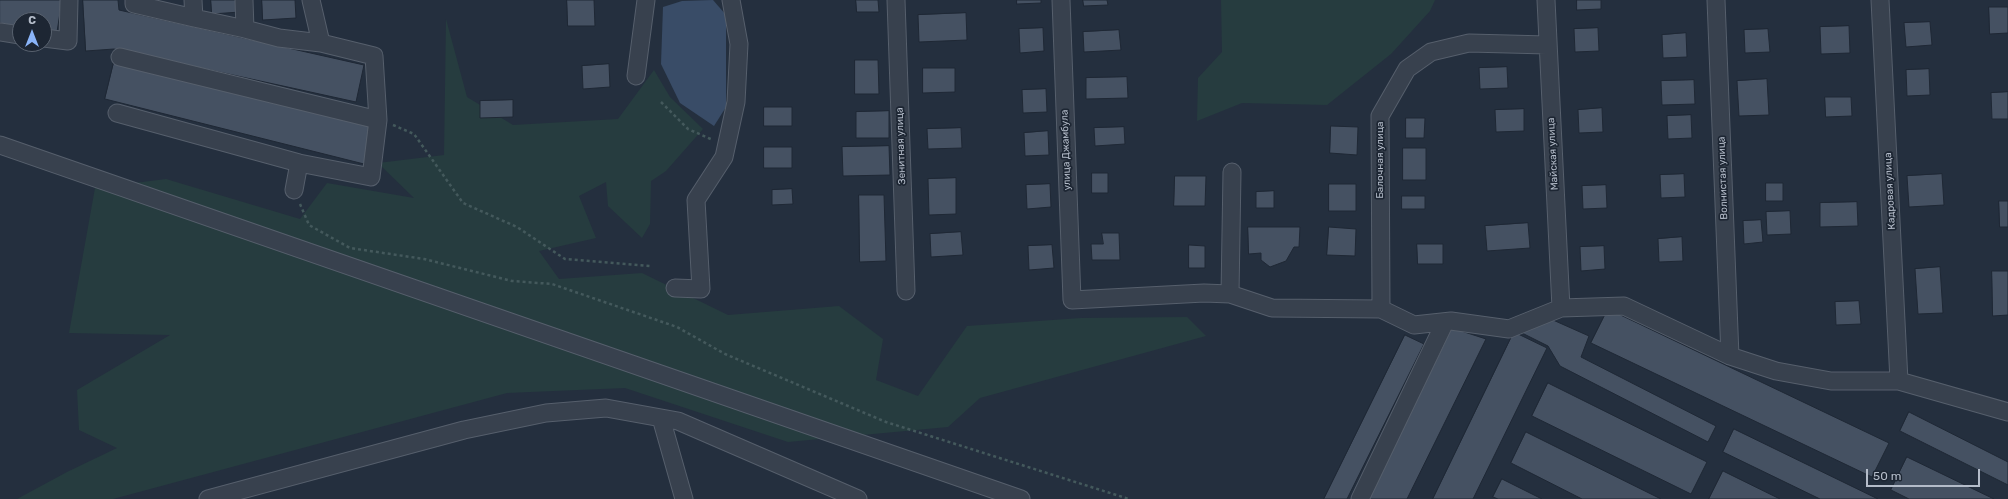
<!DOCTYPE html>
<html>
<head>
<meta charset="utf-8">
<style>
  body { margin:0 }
  #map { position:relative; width:2008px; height:499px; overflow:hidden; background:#242f3e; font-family:Rubik,sans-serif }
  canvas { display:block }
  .north { position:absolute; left:12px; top:12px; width:40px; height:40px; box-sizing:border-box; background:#1d2633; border:1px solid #59626f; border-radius:50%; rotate:0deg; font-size:11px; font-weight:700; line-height:16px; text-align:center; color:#b4bcc9 }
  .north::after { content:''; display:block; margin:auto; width:14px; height:18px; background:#8ab4f8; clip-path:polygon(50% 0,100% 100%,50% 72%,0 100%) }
  .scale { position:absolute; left:1866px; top:469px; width:114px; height:18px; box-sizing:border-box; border:2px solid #b4bcc9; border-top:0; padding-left:5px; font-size:12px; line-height:14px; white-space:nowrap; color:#b4bcc9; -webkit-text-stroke:3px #1d2633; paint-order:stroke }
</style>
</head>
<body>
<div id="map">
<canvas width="2008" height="499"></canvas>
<div class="north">С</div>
<div class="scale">50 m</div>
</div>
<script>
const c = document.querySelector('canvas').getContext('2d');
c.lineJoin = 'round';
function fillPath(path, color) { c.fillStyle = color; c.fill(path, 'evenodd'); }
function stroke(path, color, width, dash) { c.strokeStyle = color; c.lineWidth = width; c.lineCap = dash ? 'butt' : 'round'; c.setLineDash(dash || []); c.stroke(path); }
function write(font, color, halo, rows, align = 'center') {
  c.font = font + ' Rubik,sans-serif'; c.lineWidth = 3.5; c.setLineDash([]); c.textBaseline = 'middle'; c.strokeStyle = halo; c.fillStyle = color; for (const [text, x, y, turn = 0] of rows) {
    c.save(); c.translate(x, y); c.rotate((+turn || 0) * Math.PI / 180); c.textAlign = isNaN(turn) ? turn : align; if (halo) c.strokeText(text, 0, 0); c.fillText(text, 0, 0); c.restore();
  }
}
const green = new Path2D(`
  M1221,0H1435L1430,11L1391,54L1327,105L1242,103L1197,121L1198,78L1222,52Z
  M446,19L467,97L513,125L618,119L654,70L670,97L703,129L666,171L651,181L650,224L642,238L608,206L606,182L579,196L596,238L539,251L559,279L642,273L728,315L839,306L883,339L876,380L918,396L967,326L1081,318L1187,317L1206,336L980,398L948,427L788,442L625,388L507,393L113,499H17L67,472L117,448L79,430L77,390L170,335L69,333L95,188L166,179L300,219L327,183L414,198L378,163L444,155Z`);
const water = new Path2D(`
  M713,0L726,15V107L714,126L680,103L661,64L663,7L682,1Z`);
const building = new Path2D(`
  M0,0H62L57,32L44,30V20H20V27L0,23Z
  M83,0H118L119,10L364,65L356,102L114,49L86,51Z
  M211,0H239L240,12L212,14Z
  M262,0H295L296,18L263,20Z
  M567,0H594L595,26H568Z
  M856,0H878L879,12H857Z
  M1017,0H1041V3L1017,4Z
  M1083,0H1107L1108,5L1084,6Z
  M1577,0H1601V9L1577,10Z
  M1989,7H2008V33L1990,34Z
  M966,13L967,40L919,42L918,15Z
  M1930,22L1932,45L1906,47L1904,23Z
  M1849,26L1850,53L1821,54L1820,27Z
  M1043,28L1044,51L1020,53L1019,29Z
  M1598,28L1599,51L1575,52L1574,29Z
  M1768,29L1770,52L1745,53L1744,30Z
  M1119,30L1121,50L1084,52L1083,32Z
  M1686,33L1687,57L1663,58L1662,35Z
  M855,60H878L879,94H855Z
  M114,62L373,127L364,164L105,99Z
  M609,64L610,87L583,89L582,66Z
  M1507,67L1508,88L1480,89L1479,68Z
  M923,68H955V92L923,93Z
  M1929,69L1930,95L1907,96L1906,70Z
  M1127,77L1128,98L1086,99V78Z
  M1767,79L1769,115L1739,116L1737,81Z
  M1694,80L1695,104L1662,105L1661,81Z
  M1046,89L1047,112L1023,113L1022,90Z
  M2008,92V119H1992L1991,93Z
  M1825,97H1851L1852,116L1826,117Z
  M513,100V117L480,118V101Z
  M764,107H792V126H764Z
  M1602,108L1603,132L1579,133L1578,110Z
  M1524,109V131L1496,132L1495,110Z
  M889,111V138H856V112Z
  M1691,115L1692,138L1668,139L1667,116Z
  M1406,118H1425L1424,138H1406Z
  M1331,126L1358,127L1357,155L1330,153Z
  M1124,127L1125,144L1095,146L1094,128Z
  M961,128L962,148L928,149L927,129Z
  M1048,131L1049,155L1025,156L1024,133Z
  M889,146L890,175L843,176L842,147Z
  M764,147H792V168H764Z
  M1403,148H1426V180H1403Z
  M1092,173H1108V193H1092Z
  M1684,174L1685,197L1661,198L1660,175Z
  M1942,174L1944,205L1909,207L1907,176Z
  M1175,176H1206L1205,206H1174Z
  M956,178V214L929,215L928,179Z
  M1766,183H1783V201H1766Z
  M1050,184L1051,207L1027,209L1026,185Z
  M1329,184H1356V211H1329Z
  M1606,185L1607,208L1583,209L1582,186Z
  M792,189L793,204L772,205V190Z
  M1274,191V208H1256V192Z
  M859,195H884L886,261L860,262Z
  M1402,196H1425V209H1402Z
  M1999,201H2008V227H2000Z
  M1857,202L1858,226L1820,227V203Z
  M1790,211L1791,234L1767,235L1766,212Z
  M1761,220L1763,242L1744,244L1743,221Z
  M1528,223L1530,248L1487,251L1485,226Z
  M1248,227H1300L1299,247H1294L1286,261L1270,267L1261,260V253L1249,254Z
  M1329,227L1356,229L1355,256L1327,255Z
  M961,232L963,255L931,257L930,234Z
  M1102,233H1119L1120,260H1092L1091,244H1103Z
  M1682,237L1683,261L1659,262L1658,239Z
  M1417,244H1443V264H1418Z
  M1052,245L1054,268L1029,270L1028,246Z
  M1189,245L1205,246V268H1189Z
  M1604,246L1605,269L1581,271L1580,247Z
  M1940,267L1943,313L1918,314L1915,269Z
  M1992,271H2008V315L1993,316Z
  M1859,301L1861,324L1836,325L1835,302Z
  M1608,309L1889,443L1872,477L1591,343Z
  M1553,320L1589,336L1581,357L1716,426L1708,442L1560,366L1548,346L1522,333Z
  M1452,328L1486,339L1407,499H1369Z
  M1514,332L1547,348L1473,499H1433Z
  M1405,335L1424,344L1347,499H1324Z
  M1548,383L1707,462L1691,494L1532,416Z
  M1909,412L2008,462V485L1900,431Z
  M1734,429L1878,499H1820L1723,452Z
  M1526,432L1661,499H1582L1511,463Z
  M1907,457L1994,499H1909L1891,490Z
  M1723,471L1780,499H1709Z
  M1502,479L1542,499H1498L1493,497Z`);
const path = new Path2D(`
  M661,102L688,129L713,140
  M393,125L414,134L463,203L517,227L565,259L650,266
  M300,204L309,225L350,248L424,259L512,281L552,284L677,327L725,354L886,422L1129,499`);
const minor = new Path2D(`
  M134,0V4L194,18L193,0
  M896,0L906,291
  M1061,0L1072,300L1204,293L1230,294L1272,308L1381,309L1414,325L1451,321L1509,329L1561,308L1624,306L1730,356L1776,371L1831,381H1899L2008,412
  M1546,0L1561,308
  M1716,0L1730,356
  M1880,0L1899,381
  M194,18L245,29L244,0
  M245,29L279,38L321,43
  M0,32L20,35
  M44,38L68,41L69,0
  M120,57L378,120
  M636,76L646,0
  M117,113L299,163L371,177L378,120L374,56L321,43L311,0
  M0,145L1021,499
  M294,190L299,163
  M675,288L701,289L696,200L724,157L736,102L739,44L731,0
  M1230,294L1232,172
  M1381,309L1380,116L1407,69L1431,52L1469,43L1547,45
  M661,418L684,499
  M208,499L464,430L546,413L606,408L678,421L858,499
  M1360,499L1445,322`);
const streetNames = [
  ["Зенитная улица",901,146,-92],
  ["улица Джамбула",1066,150,-92],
  ["Майская улица",1553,154,-93],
  ["Балочная улица",1380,160,-90],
  ["Волнистая улица",1723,178,-92],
  ["Кадровая улица",1890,191,-93]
];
fillPath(green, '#263c3f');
fillPath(water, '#394c67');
fillPath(building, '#455162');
stroke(building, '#1f2835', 1);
stroke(minor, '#565f6c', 19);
stroke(path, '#44595c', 2.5, [3, 3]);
stroke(minor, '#38414e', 17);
write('10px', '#b4bcc9', '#1d2633', streetNames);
</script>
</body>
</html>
